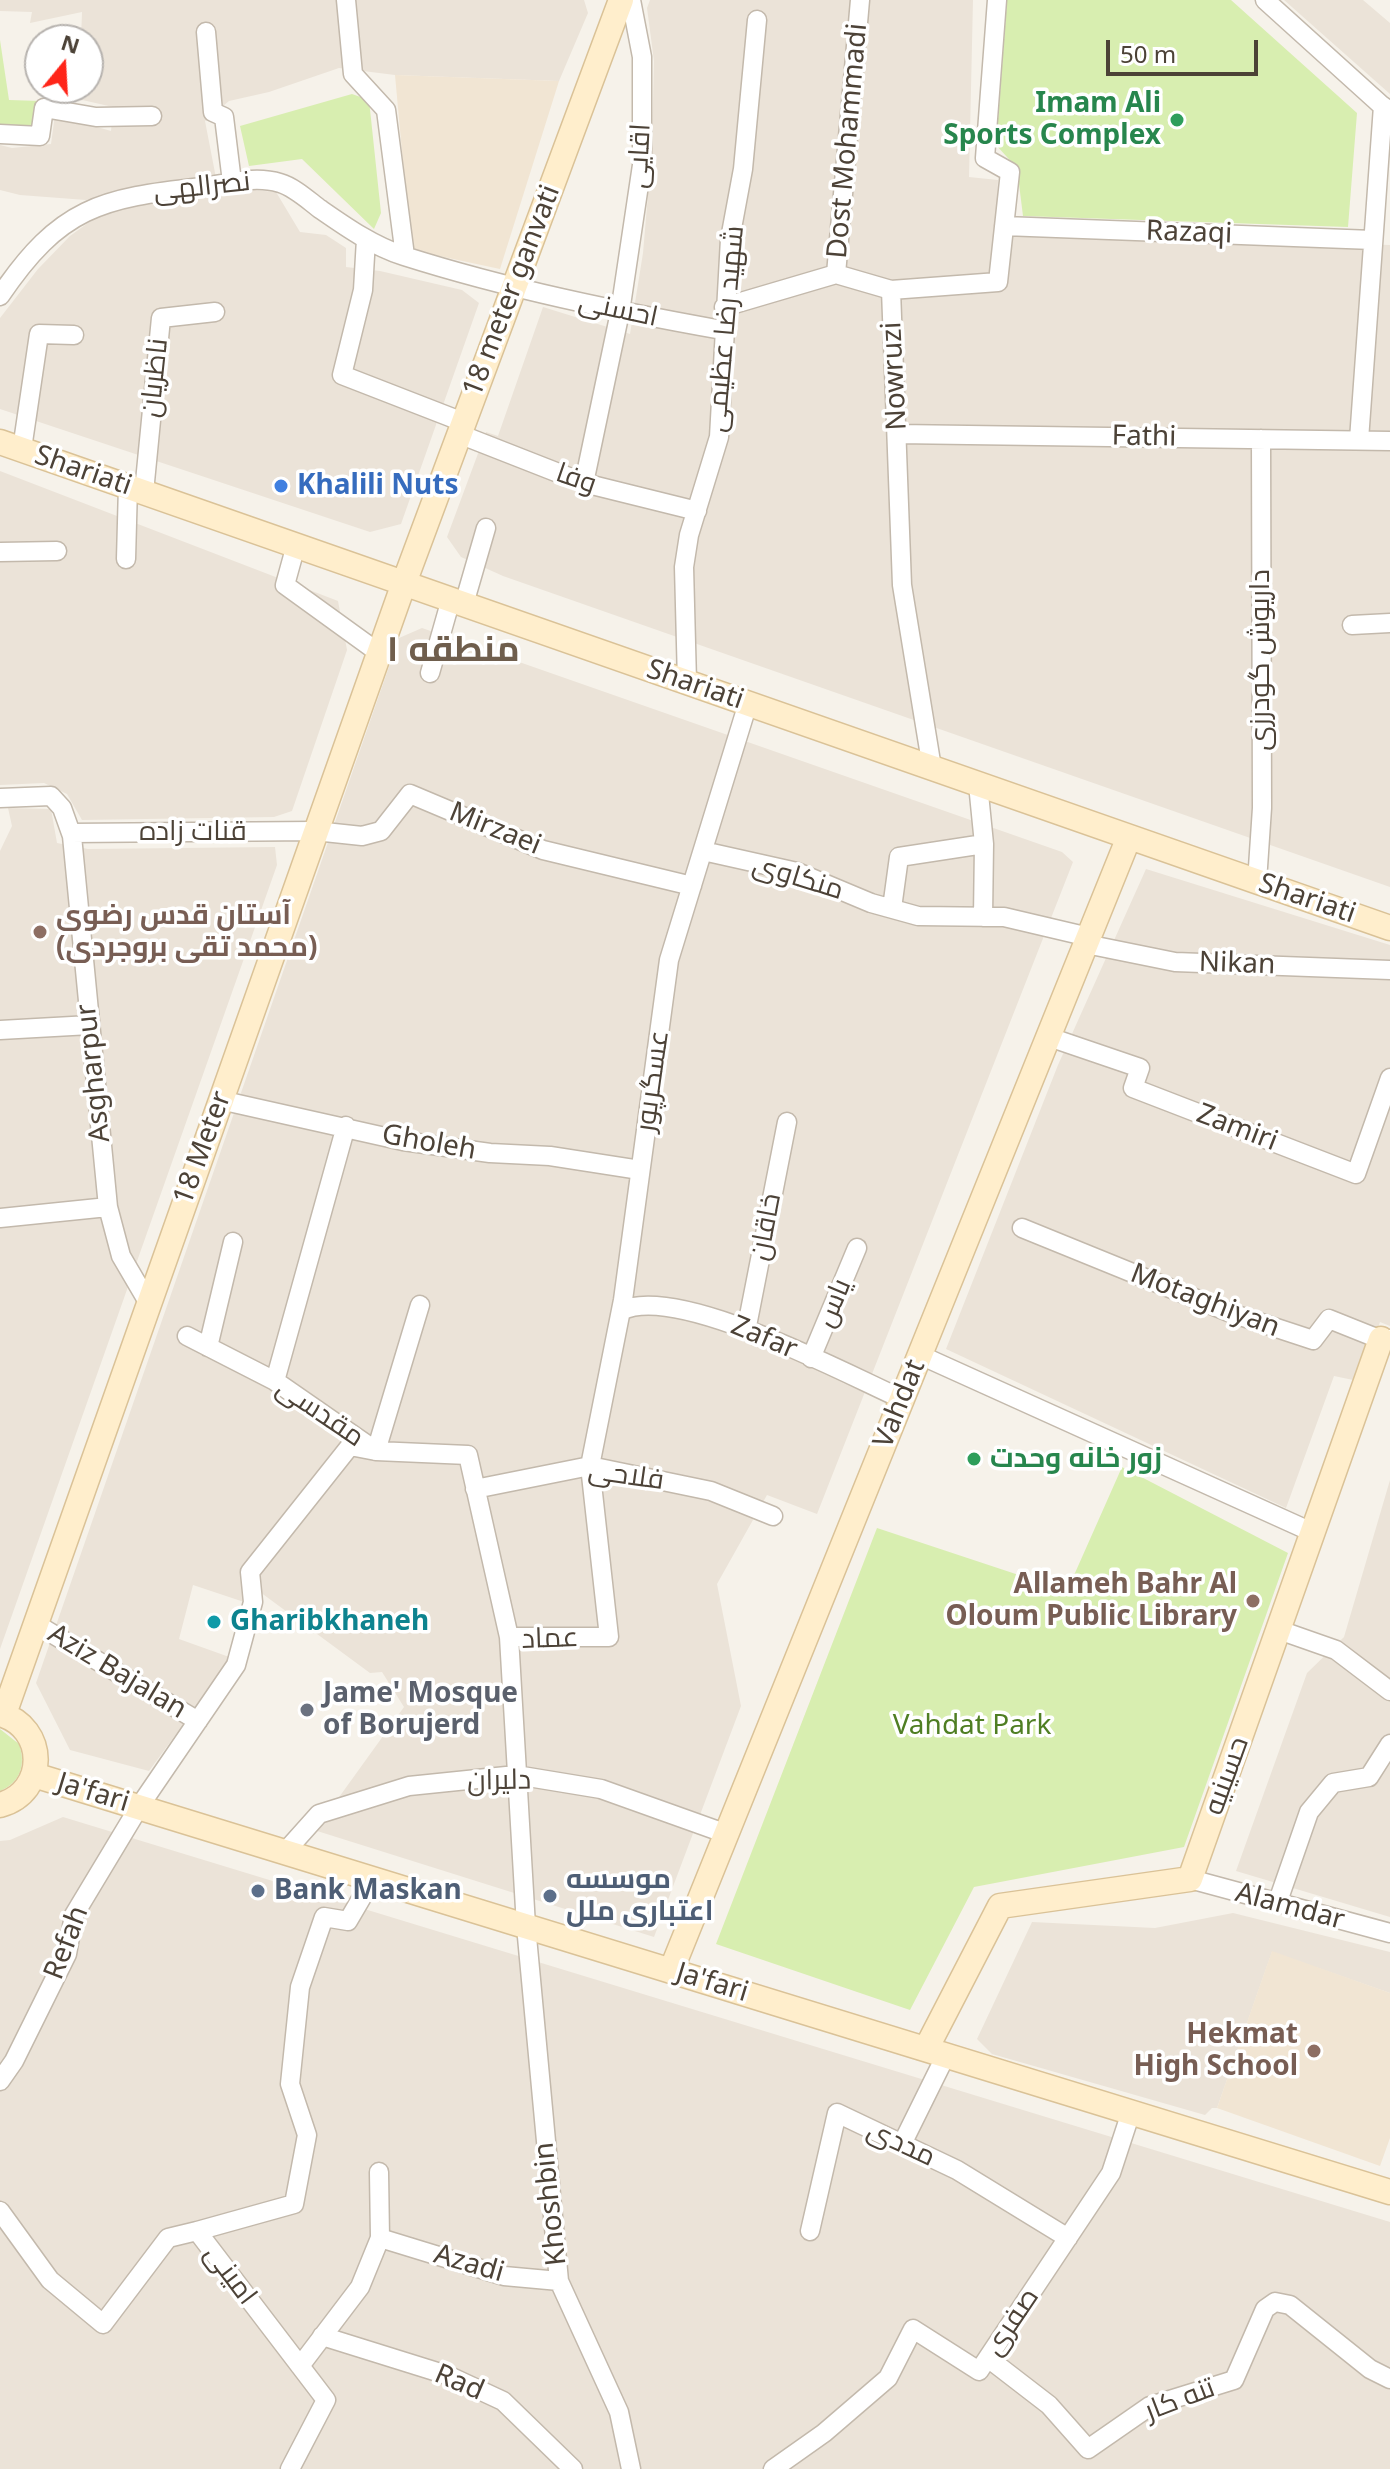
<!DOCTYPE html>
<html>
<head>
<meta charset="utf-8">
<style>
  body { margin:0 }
  #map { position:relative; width:1390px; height:2469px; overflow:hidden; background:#f6f2ea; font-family:"Noto Sans",sans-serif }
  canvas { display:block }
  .north { position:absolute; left:24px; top:24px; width:80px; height:80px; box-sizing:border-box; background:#fff; border:2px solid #b7b3af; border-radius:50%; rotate:18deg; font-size:22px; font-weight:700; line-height:32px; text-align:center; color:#4c4237 }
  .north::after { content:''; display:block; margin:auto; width:28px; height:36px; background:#ff2519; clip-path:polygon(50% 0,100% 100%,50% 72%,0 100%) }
  .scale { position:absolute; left:1106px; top:40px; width:152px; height:36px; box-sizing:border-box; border:4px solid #4c4237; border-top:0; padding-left:10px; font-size:24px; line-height:28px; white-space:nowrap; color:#4c4237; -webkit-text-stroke:6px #fff; paint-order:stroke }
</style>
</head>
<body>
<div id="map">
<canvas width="1390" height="2469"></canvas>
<div class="north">N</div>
<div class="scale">50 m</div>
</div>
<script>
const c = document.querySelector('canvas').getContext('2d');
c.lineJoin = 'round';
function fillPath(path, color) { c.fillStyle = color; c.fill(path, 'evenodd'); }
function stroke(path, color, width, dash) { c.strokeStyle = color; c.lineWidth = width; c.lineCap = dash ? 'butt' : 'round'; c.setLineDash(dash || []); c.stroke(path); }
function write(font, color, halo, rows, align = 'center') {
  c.font = font + ' "Noto Sans",Cairo,sans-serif'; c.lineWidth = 7; c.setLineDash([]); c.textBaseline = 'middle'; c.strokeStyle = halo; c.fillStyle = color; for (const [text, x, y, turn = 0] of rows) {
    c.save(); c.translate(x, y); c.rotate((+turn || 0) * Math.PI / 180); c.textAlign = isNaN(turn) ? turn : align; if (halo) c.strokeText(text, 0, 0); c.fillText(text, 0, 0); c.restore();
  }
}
const residential = new Path2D(`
  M0,0H584L588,13L559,81L395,75L339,68L269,92L229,101L205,121L216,178L86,200L20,195L0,190V145L12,148L51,144L55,115L111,131L113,107L78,99L79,88H88V40H81L82,12L30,23L32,12L0,11Z
  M650,0H973L969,177L998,180L996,231L1390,245V887L503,576L461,557L447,537L486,432L498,436L543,307L630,334L643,253L652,148L654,61L647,8Z
  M1284,0H1363L1390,23V94Z
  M253,190L276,192L300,232L326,235L346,248V267L380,271L462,290L479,303L401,524L370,532L0,409V318L38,269L70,236L103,212L129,203Z
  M0,471L338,601L347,650L292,811L274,817L82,820L67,794L44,783L0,785Z
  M422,628L1062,852L1073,862L817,1514L767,1495L717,1584L741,1706L654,1937L314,1830L329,1819L337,1800L404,1707L382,1672L370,1673L260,1592L244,1602L193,1585L179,1639L232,1658L149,1771L70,1750L36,1683L399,638Z
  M8,808L51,809L57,843L88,849L275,847L277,865L0,1649V851L12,826Z
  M1146,869L1390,945V1326L1380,1322L1358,1381L1334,1376L1286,1508L946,1349L1058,1065Z
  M1390,1480V1917L1236,1871L1307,1673L1344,1637Z
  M63,1817L1390,2222V2469H0V1841L10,1840Z
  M1233,1913L1390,1952V1993L1272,1952L1217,2108H1212L1205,2115L992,2054L977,2039L1032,1922L1155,1928Z`);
const education = new Path2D(`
  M395,75L559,81L500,269L411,250Z
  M1272,1951L1390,1993V2138L1380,2166L1217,2108Z`);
const green = new Path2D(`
  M1007,0H1231L1357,113L1348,227L1023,216L1017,168L996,145Z
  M0,40L9,100L41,101L33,128L0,126Z
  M352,94L369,100L381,213L374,229L302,159L249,166L240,126Z
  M1122,1467L1288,1553L1184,1847L974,1887L910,2010L716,1944L877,1528L1067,1591Z
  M0,1729L19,1744C26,1764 21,1782 0,1791Z`);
const street = new Path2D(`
  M346,0L353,74L386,110L405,256
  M860,0L836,274L891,290L998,282L1010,172L985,158L997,0
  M1265,0L1390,113
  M206,32L213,112L224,117L232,182
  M0,134L40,136L44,108L96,117L152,116
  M1004,226L1373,240
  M366,239L363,290L342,375L463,422
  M891,290L902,585L932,768
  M0,296C60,207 101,198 202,187C228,184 254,175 280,183C294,187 308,200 320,209C346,227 373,246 404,256C508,289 616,311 722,330
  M724,307L836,274
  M459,434L584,483L697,511
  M898,434L1390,441
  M1359,440L1383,106
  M22,449L39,334L74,335
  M584,483L620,312L642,165V57L631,0
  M144,492L161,318L215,312
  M296,545L285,585L379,653
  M0,552L57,551
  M126,559L128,486
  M464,604L486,528
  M1352,625L1390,623
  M430,673L451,599
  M687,682L684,567L689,535L719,437L730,239L743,169L757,20
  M978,784L984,844L983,917
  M0,798L51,796L62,808L72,836L108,1207L121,1256L148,1302
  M71,833L315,831L362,836L381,831L410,794L543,850L692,886
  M703,851L797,872L871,903L918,916L1004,917L1089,937
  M1257,882L1262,808L1261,439
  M892,908L899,857L984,844
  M1086,944L1175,962L1390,970
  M0,1030L90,1025
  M1049,1037L1140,1068L1133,1088L1356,1174L1390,1078
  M220,1100L403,1141L490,1153L550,1156L640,1170
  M0,1218L108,1207
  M1022,1228L1231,1313L1313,1340L1329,1319L1379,1339H1390
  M621,1311C676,1283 844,1373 902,1399
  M746,1331L787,1122
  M187,1336L275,1381L376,1451L468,1455L509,1637
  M208,1347L233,1242
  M920,1355L1314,1533
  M811,1358L857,1248
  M275,1381L346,1126
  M475,1489L590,1466L711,1491L773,1516
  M36,1624L198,1721
  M1279,1630L1336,1650L1390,1691
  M285,1852L319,1814L409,1786L516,1775L601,1789L727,1834
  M1190,1879L1390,1933
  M1277,1904L1309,1812L1333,1783L1369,1777L1390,1744
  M0,2081L14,2061L67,1954L74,1915L139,1807L236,1665L253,1602L250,1572L350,1446L376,1451L420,1305
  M902,2144L946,2055
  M0,2211L50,2280L103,2324L168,2238L197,2231
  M810,2231L837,2113L957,2170L1068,2238
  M380,2238L504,2276L559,2281
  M322,2336L447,2375L503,2401L573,2469
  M988,2358L1049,2405L1088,2449L1150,2406L1234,2380L1265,2309L1275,2302L1290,2305L1370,2369L1390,2379
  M300,2366L360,2287L380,2238L379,2172
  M290,2469L326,2400L197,2231L294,2204L307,2135L290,2084L300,1987L324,1917L348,1921L372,1880
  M631,2469L619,2412L559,2281L526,1926L509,1637H609L590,1466L623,1300L669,960L748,703
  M773,2469L824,2433L888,2378L913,2329L979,2371L1111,2173L1131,2112`);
const secondary = new Path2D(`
  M0,442L1390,928
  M0,1714C47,1727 48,1792 0,1805
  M4,1714L404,583L621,0
  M34,1775L1390,2192
  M671,1971L1129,837
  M926,2049L1000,1906L1190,1879L1381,1339`);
const markers = [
  [1177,120,8,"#2e9e5b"],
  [281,486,8,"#3f7fe0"],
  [40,932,8,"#8d6e63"],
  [974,1459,8,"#2e9e5b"],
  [1253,1601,8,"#8d6e63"],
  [214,1622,8,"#0f9aa8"],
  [307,1710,8,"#6b7280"],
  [258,1891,8,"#5c6f8a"],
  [550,1896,8,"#5c6f8a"],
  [1314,2051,8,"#8d6e63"]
];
const leisureNames = [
  ["Imam Ali",1161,104],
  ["Sports Complex",1161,136],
  ["زور خانه وحدت",990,1459,"left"]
];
const streetNames = [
  ["Dost Mohammadi",848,141,-85],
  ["اقایی",640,156,-87],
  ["نصرالهی",202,187,-6],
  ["Razaqi",1189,233,2],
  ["18 meter ganvati",512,291,-69],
  ["احسنی",618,310,12],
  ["شهید رضا عظیمی",726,329,-85],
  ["Nowruzi",895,376,-93],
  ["ناظریان",155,378,-84],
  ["Fathi",1144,437,1],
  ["Shariati",83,471,19],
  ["وفا",576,479,19],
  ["داریوش گودرزی",1261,660,-90],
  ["Shariati",695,685,19],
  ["Mirzaei",495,829,22],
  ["قنات زاده",193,832],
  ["منکاوی",798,878,17],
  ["Shariati",1307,899,19],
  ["Nikan",1237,964,2],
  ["Asgharpur",94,1073,-96],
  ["عسگرپور",653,1081,-82],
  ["Zamiri",1237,1128,21],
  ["Gholeh",429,1143,10],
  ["18 Meter",203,1148,-70],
  ["خاقان",766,1227,-79],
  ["Motaghiyan",1205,1301,21],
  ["یاس",834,1303,-67],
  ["Zafar",764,1338,23],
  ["Vahdat",900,1404,-68],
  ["مقدسی",320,1413,34],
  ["فلاحی",626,1476,8],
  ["عماد",550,1639,-2],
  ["Aziz Bajalan",117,1672,31],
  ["حسینیه",1227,1776,-70],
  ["دلیران",499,1781,-1],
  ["Ja'fari",93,1793,17],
  ["Alamdar",1290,1907,15],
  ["Refah",67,1943,-69],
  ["Ja'fari",712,1983,17],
  ["مددی",901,2144,25],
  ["Khoshbin",551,2204,-96],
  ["Azadi",469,2264,16],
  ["امینی",230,2275,53],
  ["صفری",1012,2322,-56],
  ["Rad",459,2383,23],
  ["تنه کار",1180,2400,-21]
];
const shopNames = [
  ["Khalili Nuts",297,486]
];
const educationNames = [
  ["آستان قدس رضوی",56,916,"left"],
  ["(محمد تقی بروجردی)",56,948,"left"],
  ["Allameh Bahr Al",1237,1585],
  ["Oloum Public Library",1237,1617],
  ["Hekmat",1298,2035],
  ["High School",1298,2067]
];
const cultureNames = [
  ["Gharibkhaneh",230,1622]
];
const worshipNames = [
  ["Jame' Mosque",323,1694],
  ["of Borujerd",323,1726]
];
const parkNames = [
  ["Vahdat Park",972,1726]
];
const serviceNames = [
  ["موسسه",566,1880],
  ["اعتباری ملل",566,1912],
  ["Bank Maskan",274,1891]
];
const districtNames = [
  ["منطقه ۱",453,651]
];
fillPath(residential, '#ebe3d8');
fillPath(education, '#f1e5d3');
fillPath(green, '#d8eeb0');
stroke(street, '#c3b9ac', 21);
stroke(secondary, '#dac297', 27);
stroke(street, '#fff', 18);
stroke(secondary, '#fec', 24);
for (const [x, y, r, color] of markers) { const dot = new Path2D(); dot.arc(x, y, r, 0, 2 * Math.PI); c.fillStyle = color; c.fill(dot); stroke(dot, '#fff', 3); }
write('bold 28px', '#27864d', '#fff', leisureNames, 'right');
write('28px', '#4c4237', '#fff', streetNames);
write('bold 28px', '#366cbe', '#fff', shopNames, 'left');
write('bold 28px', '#785e54', '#fff', educationNames, 'right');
write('bold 28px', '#0d838f', '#fff', cultureNames, 'left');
write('bold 28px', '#5b616d', '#fff', worshipNames, 'left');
write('28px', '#4f7e23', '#fff', parkNames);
write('bold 28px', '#4e5e75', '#fff', serviceNames, 'left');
write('bold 36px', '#6f5e4d', '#fff', districtNames);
</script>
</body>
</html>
